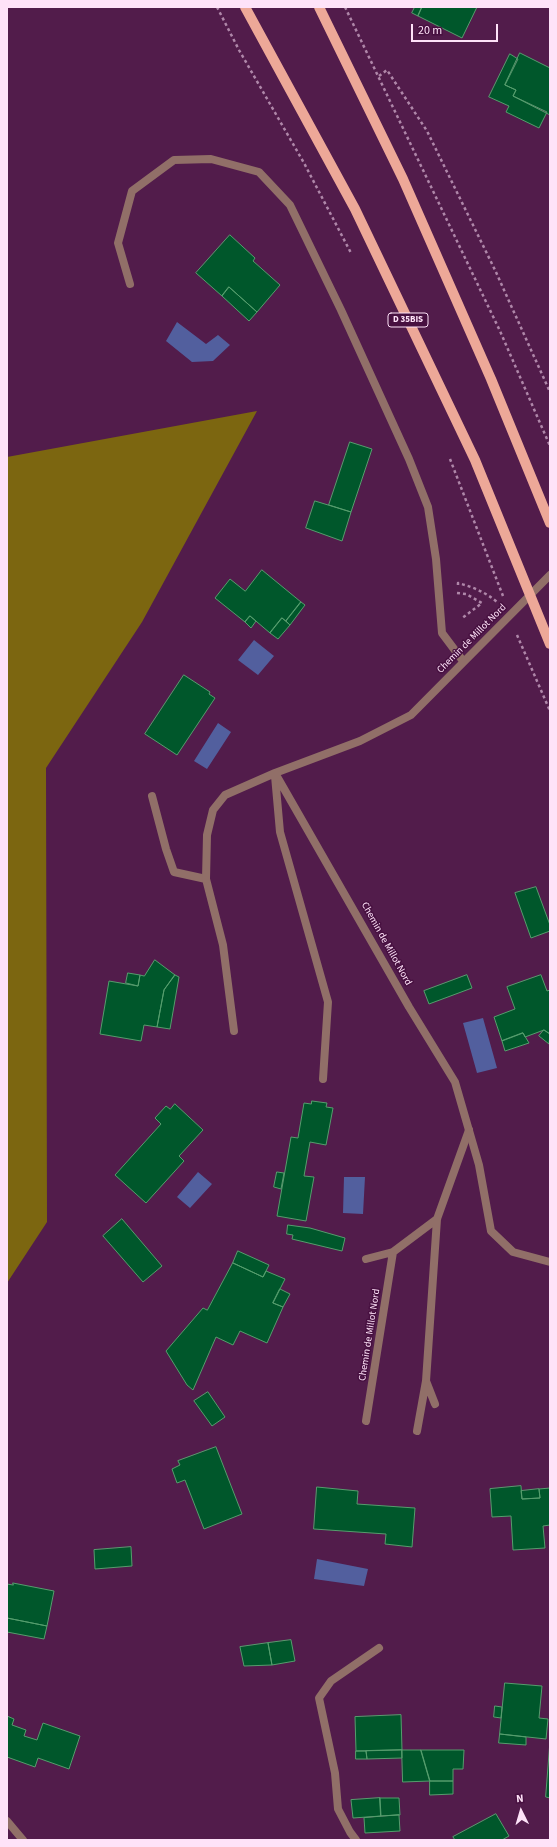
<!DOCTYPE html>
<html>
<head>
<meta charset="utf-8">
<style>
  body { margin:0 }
  #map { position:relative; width:557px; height:1847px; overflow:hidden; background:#521c4b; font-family:"Source Sans 3",sans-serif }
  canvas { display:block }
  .frame { position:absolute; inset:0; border:8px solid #fee2f8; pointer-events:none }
  .north { position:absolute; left:501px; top:1791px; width:40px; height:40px; -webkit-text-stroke:3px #471040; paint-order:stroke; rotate:355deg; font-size:11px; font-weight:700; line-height:16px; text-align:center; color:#fee2f8 }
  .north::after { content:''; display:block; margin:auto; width:14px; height:18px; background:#fee2f8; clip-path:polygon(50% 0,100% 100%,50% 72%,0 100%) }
  .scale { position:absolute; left:411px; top:24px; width:87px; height:18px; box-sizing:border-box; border:2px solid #fee2f8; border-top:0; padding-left:5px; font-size:12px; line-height:14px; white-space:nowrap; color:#fee2f8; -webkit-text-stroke:3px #471040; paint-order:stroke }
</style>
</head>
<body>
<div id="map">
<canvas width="557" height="1847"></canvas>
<div class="frame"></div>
<div class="north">N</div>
<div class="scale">20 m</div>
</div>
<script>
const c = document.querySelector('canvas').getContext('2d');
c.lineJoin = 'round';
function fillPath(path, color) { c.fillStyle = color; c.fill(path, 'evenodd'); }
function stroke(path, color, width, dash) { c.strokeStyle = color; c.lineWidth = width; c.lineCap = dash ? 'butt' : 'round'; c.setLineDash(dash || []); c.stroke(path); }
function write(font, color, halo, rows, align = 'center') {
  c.font = font + ' "Source Sans 3",sans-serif'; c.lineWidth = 3; c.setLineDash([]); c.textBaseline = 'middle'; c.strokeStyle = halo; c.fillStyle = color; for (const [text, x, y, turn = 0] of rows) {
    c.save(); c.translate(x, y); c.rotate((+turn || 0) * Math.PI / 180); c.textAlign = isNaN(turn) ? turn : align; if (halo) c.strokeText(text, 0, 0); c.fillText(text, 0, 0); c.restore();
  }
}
const forest = new Path2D(`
  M257,411L142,622L46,768L47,1222L7,1283V457Z`);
const water = new Path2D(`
  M177,322L206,344L218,335L230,345L213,361L192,362L166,341Z
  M254,640L274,656L258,675L238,660Z
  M218,723L231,732L207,769L194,761Z
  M483,1018L497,1068L477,1073L463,1023Z
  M198,1172L212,1184L190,1208L177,1197Z
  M344,1177H365L363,1214L343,1213Z
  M317,1559L368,1569L364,1586L314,1579Z`);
const building = new Path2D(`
  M415,7H422L418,16L412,13Z
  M422,7H477L462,38L418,16Z
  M520,53L550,68V115L513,96L516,90L505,85Z
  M510,54L518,59L505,85L516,90L513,96L547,112L539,128L506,112L509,106L489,97Z
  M230,235L255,258L253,261L280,285L257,312L229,287L222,296L196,273Z
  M229,287L257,312L249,321L222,296Z
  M350,442L372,449L351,512L329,505Z
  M315,501L351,512L342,541L306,528Z
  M262,570L301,602L286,621L282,618L270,633L250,616L245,622L215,598L230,579L245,591Z
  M301,602L305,605L290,625L286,621Z
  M250,616L256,621L251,628L245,622Z
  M282,618L290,625L278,639L270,633Z
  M184,675L210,692L209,694L215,698L177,755L145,734Z
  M536,887L550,925V931L531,938L515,893Z
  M155,960L175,975L164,990L157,1027L144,1025L141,1041L100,1034L109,981L138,986L140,975L144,976Z
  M128,973L140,975L138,986L126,983Z
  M175,975L179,977L170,1029L157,1027L164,990Z
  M467,975L472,988L429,1004L424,991Z
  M541,975L547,991L550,990V1034L544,1030L525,1037L523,1033L502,1041L494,1017L515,1009L507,987Z
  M544,1030L550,1034L549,1044L539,1036Z
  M523,1033L529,1043L505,1051L502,1041Z
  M312,1101L327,1103L326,1107L333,1108L326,1145L310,1142L304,1176L314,1177L306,1221L277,1216L291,1137L298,1138L304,1103L311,1104Z
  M175,1104L203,1130L179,1156L184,1161L146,1203L115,1175L161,1124L155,1118L166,1106L170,1109Z
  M277,1172L284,1173L281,1189L274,1187Z
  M122,1219L162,1266L143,1282L103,1236Z
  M288,1225L310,1228L345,1238L342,1251L292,1239L293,1235L287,1234Z
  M238,1251L269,1265L263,1277L233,1263Z
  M233,1263L263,1277L266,1271L285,1279L273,1303L283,1307L267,1343L240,1331L233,1345L216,1337L193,1390L187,1385L166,1351L203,1308L207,1310Z
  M280,1289L290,1294L283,1307L273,1303Z
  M208,1392L225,1417L212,1426L194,1401Z
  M216,1447L242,1514L204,1529L185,1480L177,1483L172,1469L180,1465L178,1461Z
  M521,1486L522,1499L540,1498L539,1489L550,1488V1525L543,1526L545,1548L513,1550L511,1516L492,1517L490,1489Z
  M317,1487L358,1491L357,1504L415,1508L412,1547L385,1544L386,1534L314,1529Z
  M539,1489L540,1498L522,1499L521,1491Z
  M131,1547L132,1566L95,1569L94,1550Z
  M13,1583L54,1591L47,1626L7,1618V1584L13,1585Z
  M7,1618L47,1626L44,1639L7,1632Z
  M291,1640L295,1661L272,1665L268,1643Z
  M268,1643L272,1665L244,1666L240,1647Z
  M505,1683L542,1686L539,1718L548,1719L546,1739L500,1734Z
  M495,1706L502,1707L501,1718L494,1717Z
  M401,1715L402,1750L356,1751L355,1717Z
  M7,1716L14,1719L12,1725L26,1730L24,1736L37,1740L43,1723L80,1736L69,1769L38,1758L35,1767L7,1757Z
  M500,1734L526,1737V1745L499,1743Z
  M550,1741V1798L546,1797Z
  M402,1750H421L430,1781L403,1782Z
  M402,1750V1758L367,1759L366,1751Z
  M421,1750H464L463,1769H453V1781H430Z
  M356,1751H366L367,1759H356Z
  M430,1781H453V1794L430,1795Z
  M380,1798H399L400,1815L381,1816Z
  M380,1798L381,1816L353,1818L351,1800Z
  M496,1814L509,1836L502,1840H455L453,1837Z
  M399,1815L400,1831L365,1833L364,1818Z`);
const path = new Path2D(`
  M217,7L239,50L304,163L351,253
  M345,7L500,331L550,446
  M379,76L387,70L427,131L495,270L550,392
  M450,459L503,596
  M458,585V583C473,587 485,592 497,602
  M457,593L466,594L482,603L461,619
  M517,635L550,711`);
const lane = new Path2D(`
  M152,796L166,849L174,872L206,879L223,945L234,1031
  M366,1259L393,1252L437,1219
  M435,1404L426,1381L437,1219L469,1130
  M366,1421L393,1252
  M417,1431L426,1381
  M7,1821L23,1840`);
const street = new Path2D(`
  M130,284L118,243L132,191L174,160L211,159L259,172L290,205L341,310L409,459L428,507L436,559L442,633L463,661
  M275,773L409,1007L455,1082L479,1165L491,1231L513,1252L550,1262
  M275,776L280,832L328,1002L323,1079
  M206,879L207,835L213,810L225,795L275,773L360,741L411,715L550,575
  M356,1840L350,1832L338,1809L335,1773L319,1698L331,1681L379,1648`);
const primary = new Path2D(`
  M245,7L355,209L475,460L550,644
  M319,7L403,179L491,379L550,523`);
const shields = [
  [408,320,40]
];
const shieldNames = [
  ["D 35BIS",408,320]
];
const streetNames = [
  ["Chemin de Millot Nord",472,639,-45],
  ["Chemin de Millot Nord",386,944,61],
  ["Chemin de Millot Nord",370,1335,-81]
];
fillPath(forest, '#7c6610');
fillPath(water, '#525f9e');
fillPath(building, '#00572b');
stroke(building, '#559d6d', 1);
stroke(path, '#af87a9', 2.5, [3, 3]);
stroke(lane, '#916f68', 8);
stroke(street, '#916f68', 8);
stroke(primary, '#eda898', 10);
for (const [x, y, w] of shields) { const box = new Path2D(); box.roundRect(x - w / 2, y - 7, w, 14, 3); c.fillStyle = '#471040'; c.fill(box); stroke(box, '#fee2f8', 1); }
write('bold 9px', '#fee2f8', null, shieldNames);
write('10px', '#fee2f8', '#471040', streetNames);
</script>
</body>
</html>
